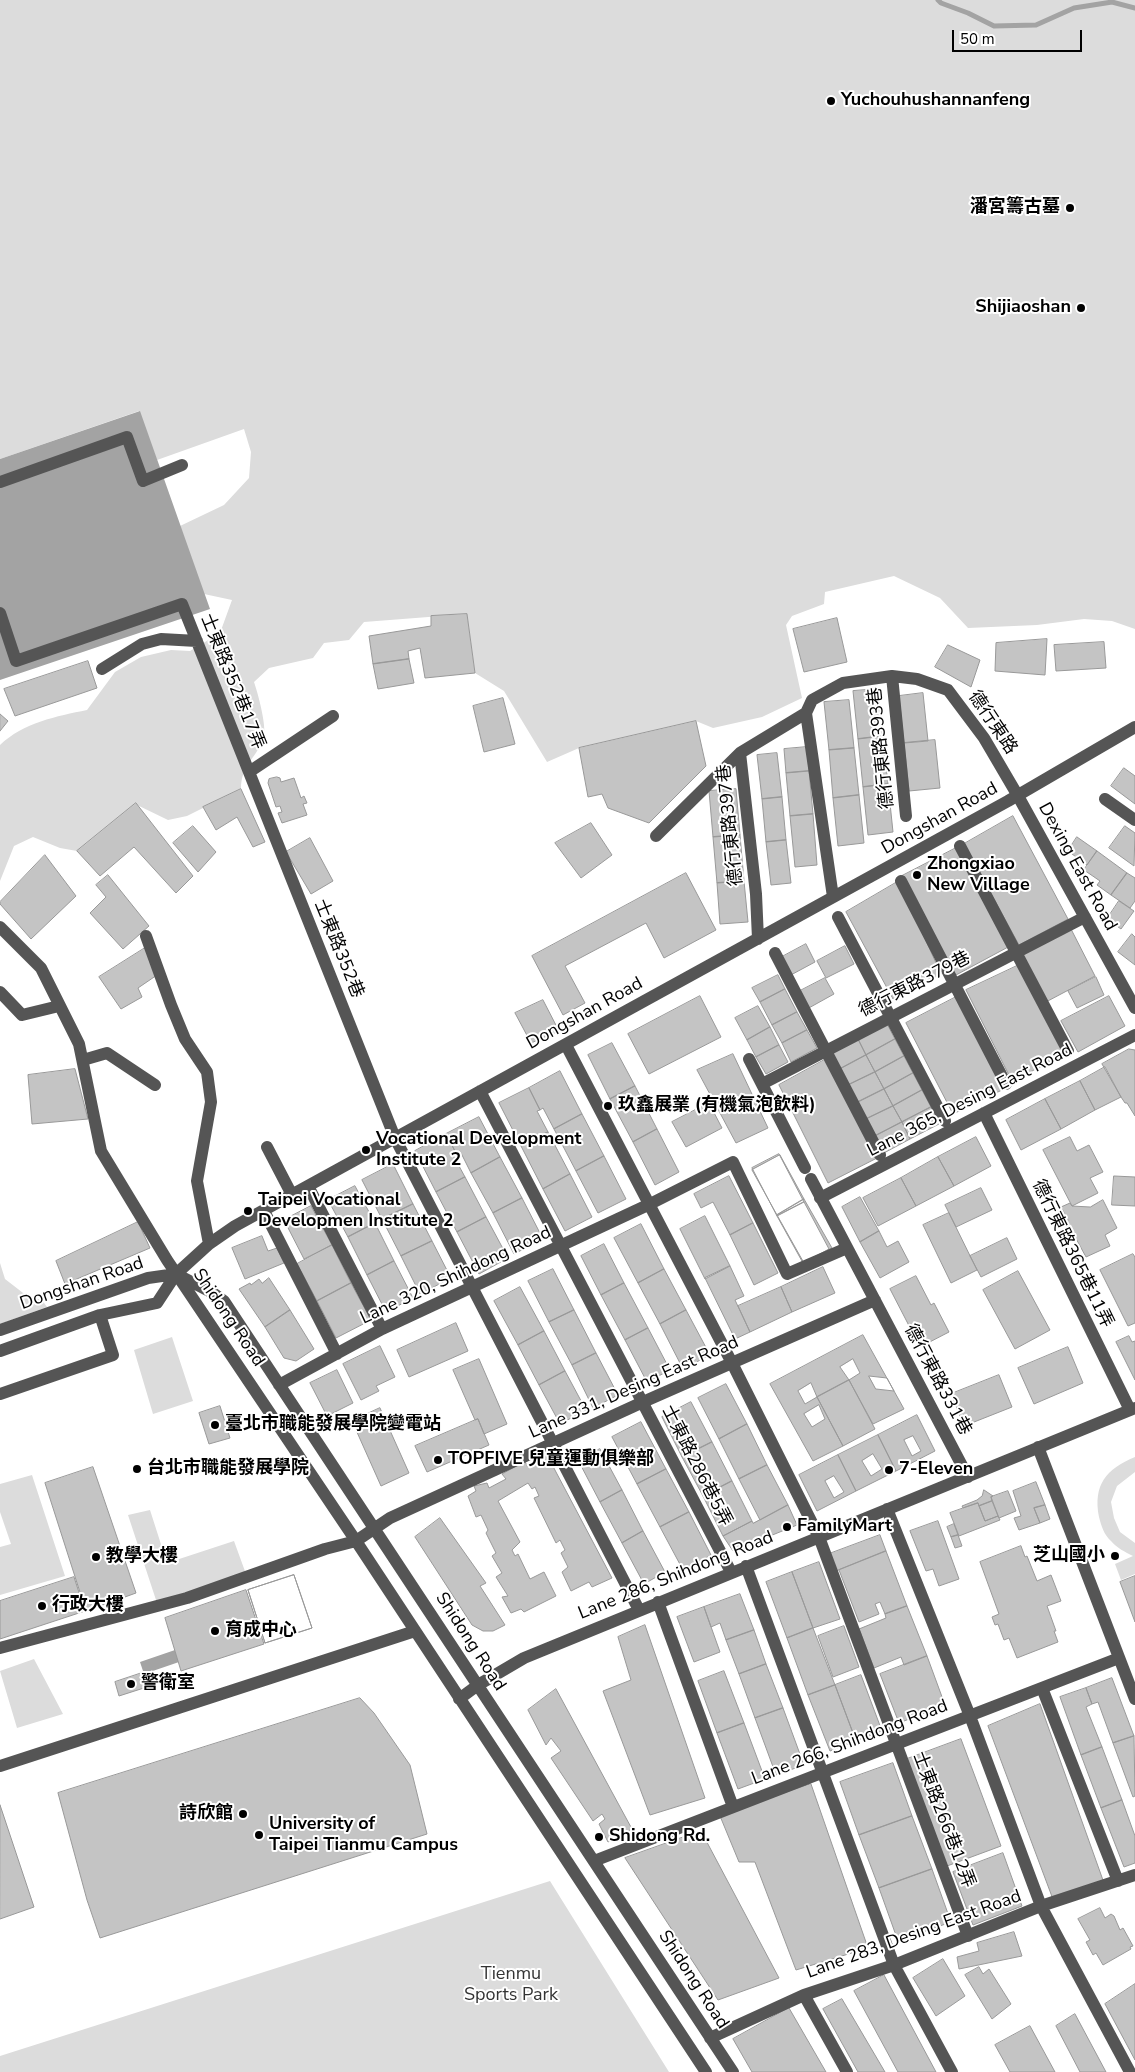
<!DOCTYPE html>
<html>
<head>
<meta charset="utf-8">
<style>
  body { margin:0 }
  #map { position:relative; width:1135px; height:2072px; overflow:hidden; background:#fff; font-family:"Nunito Sans",sans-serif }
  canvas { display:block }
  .scale { position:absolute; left:952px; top:30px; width:130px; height:22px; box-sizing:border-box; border:2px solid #000; border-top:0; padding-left:6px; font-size:15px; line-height:18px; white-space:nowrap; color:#000; -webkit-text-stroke:4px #fff; paint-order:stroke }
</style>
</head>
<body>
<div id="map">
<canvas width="1135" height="2072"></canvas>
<div class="scale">50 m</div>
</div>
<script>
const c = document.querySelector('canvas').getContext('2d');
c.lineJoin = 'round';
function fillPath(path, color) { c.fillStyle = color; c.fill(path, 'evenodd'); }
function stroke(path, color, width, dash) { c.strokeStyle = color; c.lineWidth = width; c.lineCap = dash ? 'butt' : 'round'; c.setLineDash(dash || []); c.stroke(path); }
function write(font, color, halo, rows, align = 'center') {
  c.font = font + ' "Nunito Sans","Noto Sans TC",sans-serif'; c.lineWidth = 4; c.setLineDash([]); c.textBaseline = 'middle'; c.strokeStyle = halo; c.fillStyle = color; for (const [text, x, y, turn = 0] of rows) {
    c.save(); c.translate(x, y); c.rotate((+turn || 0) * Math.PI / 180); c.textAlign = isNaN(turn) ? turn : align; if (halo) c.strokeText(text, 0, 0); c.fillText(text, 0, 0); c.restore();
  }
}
const green = new Path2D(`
  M0,0H1135V629L1112,621L1084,619L1037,625L968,628L940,598L894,576L825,592L824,604L792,616L786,625L802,698L762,717L713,728L696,721L579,748L547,762L504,691L475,673L467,614L364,622L349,640L324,643L313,658L269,668L254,682C258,694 268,729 263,740C255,759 241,766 241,789L187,816L168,820L135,804L77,851L60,848L33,837L14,846L0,881V745C23,723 57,716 87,710L115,672L141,657L171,650L190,651L220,633L232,600L204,594L180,526L224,505L249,478L251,452L244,429L157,460L139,411L0,459Z
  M0,1263L5,1279L27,1296L42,1300L47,1307L0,1324Z
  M172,1337L193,1401L153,1414L134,1350Z
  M1135,1457V1472L1117,1486L1111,1502L1114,1518L1120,1532L1135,1543V1574L1121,1580L1115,1564L1133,1556C1125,1552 1117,1548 1111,1541C1104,1535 1101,1525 1099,1517C1093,1485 1106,1469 1135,1457Z
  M32,1475L65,1576L0,1595V1547L11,1544L0,1512V1484Z
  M150,1510L167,1563L234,1541L246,1574L157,1603L128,1515Z
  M34,1659L63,1714L17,1728L0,1671Z
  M550,1881L669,2072H0V2056Z`);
const water = new Path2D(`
  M140,411L210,609L0,680V459Z
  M175,1650L179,1662L144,1674L140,1662Z`);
const stream = new Path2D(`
  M938,0L941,3L968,13L994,26L1036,25L1074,8L1112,2L1135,8`);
const building = new Path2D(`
  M467,614L475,673L425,678L420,648L408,651L409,659L373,664L369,636L431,626V616Z
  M837,618L847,662L804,672L793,629Z
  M1047,639L1045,675L995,671L996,643Z
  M1104,642L1106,668L1056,671L1054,645Z
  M948,645L980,660L971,687L935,667Z
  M409,659L414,683L378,689L373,664Z
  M88,661L97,688L15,716L4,689Z
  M878,689L883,736L858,739L853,691Z
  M923,693L928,741L904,743L899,696Z
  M503,698L515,744L484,752L473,706Z
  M849,700L854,748L829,750L824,702Z
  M0,714L8,721L0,731Z
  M696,721L706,766L649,823L608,808L602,794L588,797L579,748Z
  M883,736L888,784L863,787L858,739Z
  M935,740L940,788L909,791L904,743Z
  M807,747L809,771L786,773L784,749Z
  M854,748L859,795L833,798L829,750Z
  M777,753L782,797L762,799L757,755Z
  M1124,768L1135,776V804L1111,786Z
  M809,771L813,814L790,816L786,773Z
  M277,777L280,778L281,782L294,778L301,798L304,796L307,803L303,804L307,815L282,823L278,813L282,812L280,806L276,807L268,783L269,779Z
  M888,784L893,832L868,835L863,787Z
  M241,789L265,842L253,847L237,817L216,830L203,807Z
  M736,789L740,835L713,837L709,791Z
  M859,795L864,843L838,846L833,798Z
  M782,797L786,840L766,842L762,799Z
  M136,803L193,876L176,893L134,847L100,876L77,851Z
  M813,814L817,865L795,867L790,816Z
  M1013,816L1068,919L1019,945L964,844Z
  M591,823L612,855L581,878L555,843Z
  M193,826L216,852L198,872L173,843Z
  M1125,826L1135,833L1134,866L1109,848Z
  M740,835L744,881L717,883L713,837Z
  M1077,837L1097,851L1087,865L1068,851Z
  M310,838L333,881L311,894L286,852Z
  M786,840L791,883L771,885L766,842Z
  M958,847L1010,946L956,975L902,876Z
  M1097,851L1127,873L1111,895L1097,885L1100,881L1084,870Z
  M45,855L76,896L31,939L0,904V902Z
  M686,873L716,930L664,958L646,923L565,966L585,1003L563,1015L532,956Z
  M1127,873L1135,878V901L1130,908L1111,895Z
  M108,875L149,926L123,949L90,913L106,897L96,885Z
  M744,881L748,922L720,924L717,883Z
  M899,881L941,974L893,999L846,912Z
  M1119,901L1134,911L1121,929L1107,919Z
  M1071,929L1095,976L1044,1003L1020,955Z
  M1132,934L1135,937V965L1118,952Z
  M806,944L815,962L789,976L780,958Z
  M845,946L854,964L826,978L817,961Z
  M145,948L160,973L138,988L142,997L121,1009L99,977Z
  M1019,965L1066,1054L1012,1081L966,990Z
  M778,975L785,989L760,1002L752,988Z
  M1096,977L1104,995L1077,1008L1068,991Z
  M825,978L834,994L807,1009L798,992Z
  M785,989L797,1012L772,1025L760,1002Z
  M700,996L721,1037L649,1074L628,1034Z
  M958,996L1004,1089L953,1114L906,1023Z
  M1109,996L1125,1026L1078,1052L1061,1021Z
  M543,1000L559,1031L531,1043L515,1013Z
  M758,1006L770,1027L747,1040L735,1018Z
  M797,1012L807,1030L782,1043L772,1025Z
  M886,1022L895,1039L866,1055L857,1037Z
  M770,1027L779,1045L756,1057L747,1040Z
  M807,1030L817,1048L791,1062L782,1043Z
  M857,1037L866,1055L838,1070L829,1053Z
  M895,1039L904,1056L875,1072L866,1055Z
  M612,1043L635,1086L610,1099L588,1055Z
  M779,1045L788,1062L766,1074L756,1057Z
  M1129,1049L1135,1050V1116L1127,1103H1125L1121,1097L1102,1064Z
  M733,1054L768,1128L736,1143L697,1070Z
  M866,1055L875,1072L846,1086L838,1070Z
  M904,1056L913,1073L884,1089L875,1072Z
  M828,1058L879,1157L828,1183L779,1085Z
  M1105,1067L1121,1097L1095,1110L1080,1081Z
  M75,1069L88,1119L32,1124L28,1075Z
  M560,1071L582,1114L554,1129L543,1108L540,1110L529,1088Z
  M875,1072L884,1089L856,1103L846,1086Z
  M913,1073L922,1090L893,1106L884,1089Z
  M1080,1081L1095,1110L1061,1129L1045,1099Z
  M635,1086L657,1129L633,1142L610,1099Z
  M529,1088L540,1110L537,1111L548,1132L521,1146L499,1103Z
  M884,1089L893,1106L864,1120L856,1103Z
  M922,1090L931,1107L902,1122L893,1106Z
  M1045,1099L1061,1129L1021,1150L1006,1120Z
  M709,1103L722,1128L686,1147L672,1122Z
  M893,1106L902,1122L873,1137L864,1120Z
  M931,1107L939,1124L910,1139L902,1122Z
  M582,1114L604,1156L576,1171L554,1129Z
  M479,1117L500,1157L471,1173L460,1151L456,1153L446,1134Z
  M902,1122L910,1139L882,1154L873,1137Z
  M657,1129L679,1172L655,1185L633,1142Z
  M548,1132L570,1174L543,1189L521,1146Z
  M446,1134L456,1153L453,1155L465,1177L436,1192L415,1151Z
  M976,1137L991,1166L954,1186L938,1157Z
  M1070,1137L1077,1151L1089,1145L1103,1172L1090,1178L1098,1193L1072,1206L1043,1150Z
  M779,1154L804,1202L777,1216L752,1168Z
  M780,1155L804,1199L777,1215L752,1170Z
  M604,1156L626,1199L598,1213L576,1171Z
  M500,1157L522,1198L493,1213L471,1173Z
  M938,1157L954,1186L916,1206L901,1178Z
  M393,1164L413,1204L382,1219L362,1180Z
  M570,1174L592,1217L565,1231L543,1189Z
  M729,1176L753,1223L730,1235L713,1202L701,1208L694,1194Z
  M1114,1176L1135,1177V1206L1112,1205Z
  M465,1177L486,1217L457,1232L436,1192Z
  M901,1178L916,1206L878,1226L863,1198Z
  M355,1186L375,1223L348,1237L328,1200Z
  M981,1188L992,1210L956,1227L945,1205Z
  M860,1197L879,1231L860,1242L842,1207Z
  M522,1198L543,1239L514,1254L493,1213Z
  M804,1199L832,1248L804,1263L777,1215Z
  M1103,1200L1117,1228L1105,1235L1110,1246L1086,1257L1067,1222L1068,1220L1061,1207L1070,1203L1072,1206L1090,1207Z
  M804,1202L829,1249L803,1263L777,1216Z
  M413,1204L432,1241L401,1256L382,1219Z
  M311,1206L332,1245L304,1259L284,1220Z
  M949,1213L977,1270L951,1283L923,1225Z
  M705,1216L730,1266L705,1279L680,1229Z
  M486,1217L508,1258L479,1274L457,1232Z
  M138,1222L150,1248L65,1284L56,1261Z
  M375,1223L394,1261L367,1275L348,1237Z
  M753,1223L778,1273L754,1285L730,1235Z
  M641,1224L664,1269L638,1283L614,1238Z
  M879,1231L887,1247L898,1241L909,1262L880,1278L860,1242Z
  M262,1236L268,1251L277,1248L284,1263L245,1279L232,1248Z
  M1007,1238L1017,1259L981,1277L970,1256Z
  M432,1241L451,1278L420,1294L401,1256Z
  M604,1244L624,1283L601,1295L581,1256Z
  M332,1245L351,1283L317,1301L297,1264Z
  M1133,1254L1135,1257V1323L1128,1326L1100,1270Z
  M394,1261L413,1298L386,1312L367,1275Z
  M730,1266L744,1296L735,1300L750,1332L735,1339L705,1278Z
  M823,1267L835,1293L792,1312L781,1287Z
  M553,1269L574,1310L549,1322L528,1281Z
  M664,1269L686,1310L660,1324L638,1283Z
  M1018,1271L1050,1330L1015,1349L983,1290Z
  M916,1276L931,1305L934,1303L949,1332L920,1347L890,1289Z
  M269,1278L290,1310L265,1327L239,1289L250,1283L251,1285L259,1279L262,1283Z
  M351,1283L371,1320L336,1338L317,1301Z
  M624,1283L648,1328L625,1340L601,1295Z
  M520,1287L544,1331L518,1345L494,1301Z
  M781,1287L792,1312L750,1332L738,1306Z
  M290,1310L314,1349L296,1361L284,1358L265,1327Z
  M574,1310L596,1353L572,1365L549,1322Z
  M686,1310L710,1355L683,1369L660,1324Z
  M456,1323L468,1351L409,1377L397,1350Z
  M648,1328L670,1370L647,1382L625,1340Z
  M544,1331L565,1371L539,1385L518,1345Z
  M863,1335L904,1409L873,1424L849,1380L817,1397L843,1446L813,1461L770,1384Z
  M1129,1336L1132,1342L1135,1341V1380L1116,1342Z
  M380,1346L395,1377L376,1386L379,1391L361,1400L343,1364Z
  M1068,1347L1083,1383L1034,1404L1018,1368Z
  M596,1353L618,1395L593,1408L572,1365Z
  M479,1359L507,1424L484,1434L478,1419L475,1420L453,1370Z
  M853,1359L860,1373L849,1380L840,1367Z
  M337,1370L353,1403L327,1416L310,1383Z
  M565,1371L586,1410L560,1424L539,1385Z
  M999,1375L1012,1407L964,1426L951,1394Z
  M869,1376L887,1378L894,1391L876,1389Z
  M849,1380L875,1429L843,1446L817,1397Z
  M811,1383L817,1397L805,1404L798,1391Z
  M726,1384L747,1424L719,1439L698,1398Z
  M691,1402L712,1442L682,1457L662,1417Z
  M819,1405L825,1419L812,1427L804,1414Z
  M220,1406L230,1438L209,1444L199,1413Z
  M380,1408L409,1473L381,1486L352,1421Z
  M917,1415L935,1451L896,1471L878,1435Z
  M478,1419L489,1445L427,1472L415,1446Z
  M641,1422L666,1469L637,1484L612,1437Z
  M747,1424L767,1465L739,1479L719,1439Z
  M878,1435L896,1471L856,1491L838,1455Z
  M913,1436L921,1451L912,1456L904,1440Z
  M712,1442L732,1481L703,1496L682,1457Z
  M600,1449L622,1490L600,1502L578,1460Z
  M873,1454L882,1469L871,1476L862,1461Z
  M547,1455L612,1578L592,1587L589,1582L571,1591L562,1572L568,1567L561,1553L565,1550L560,1540L556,1543L534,1498L539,1496L535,1487L532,1489L528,1483L498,1501L520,1542L512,1550L515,1556L518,1554L530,1579L544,1572L556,1596L524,1612L521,1609L511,1613L502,1597L508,1596L496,1577L502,1573L492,1556L496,1553L486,1533L488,1530L481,1515L476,1517L468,1496L476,1491L474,1486L487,1483L489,1488L506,1479L502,1474L525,1461L527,1466Z
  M838,1455L856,1491L817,1511L799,1475Z
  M767,1465L788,1505L760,1520L739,1479Z
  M93,1467L136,1593L86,1611L45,1483Z
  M666,1469L689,1512L660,1527L637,1484Z
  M834,1476L844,1492L834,1498L825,1481Z
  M732,1481L752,1521L723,1536L703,1496Z
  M1036,1482L1045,1505L1034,1508L1040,1523L1019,1530L1014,1518L1021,1516L1013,1491Z
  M622,1490L643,1531L622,1543L600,1502Z
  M984,1490L993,1496L991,1497L992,1501L979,1506L978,1503L963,1508L962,1506L977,1500L982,1496Z
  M1008,1491L1016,1511L999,1518L991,1497Z
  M992,1501L998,1516L985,1521L979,1506Z
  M978,1503L985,1521L998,1516L1000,1520L959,1536L950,1513Z
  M788,1505L797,1525L733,1551L723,1536L752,1521L753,1523Z
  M1045,1505L1050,1519L1040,1523L1034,1508Z
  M689,1512L711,1555L683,1570L660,1527Z
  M440,1518L486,1583L480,1586L505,1625L493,1631H483L472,1625L415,1537Z
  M938,1521L959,1579L939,1586L933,1569L926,1571L910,1531Z
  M954,1524L958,1535L951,1537L947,1527Z
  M643,1531L665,1572L644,1584L622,1543Z
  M880,1535L886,1551L836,1571L829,1554Z
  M958,1535L962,1546L955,1548L951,1537Z
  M1021,1546L1025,1557L1027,1556L1037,1581L1051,1575L1061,1601L1047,1606L1056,1631H1054L1058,1642L1017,1658L1009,1638L1004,1640L998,1624L995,1625L992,1617L999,1614L980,1562Z
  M886,1551L907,1606L885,1614L880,1602L875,1604L879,1614L859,1622L839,1570Z
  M819,1562L840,1619L813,1628L792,1572Z
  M792,1572L813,1628L787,1638L766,1582Z
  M294,1575L312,1628L265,1643L248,1590Z
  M294,1575L312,1628L265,1643L248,1590Z
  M1135,1576V1622L1120,1582Z
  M74,1577L85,1611L0,1639V1601Z
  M246,1590L264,1644L181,1671L165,1618Z
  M740,1594L754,1630L726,1640L720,1623L711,1627L704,1607Z
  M907,1606L927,1656L904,1665L901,1657L874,1668L859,1629L886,1618L885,1614Z
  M704,1607L720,1652L694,1662L677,1617Z
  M645,1625L705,1798L650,1815L603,1691L631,1680L618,1637Z
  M844,1626L859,1667L833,1677L818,1636Z
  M813,1628L835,1685L808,1695L787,1638Z
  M754,1630L766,1664L739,1674L726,1640Z
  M927,1656L945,1705L899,1723L880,1674Z
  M766,1664L783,1708L755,1718L739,1674Z
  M724,1671L744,1723L717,1733L698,1681Z
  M142,1673L147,1687L119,1696L115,1682Z
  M861,1675L882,1731L856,1741L835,1685Z
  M1112,1678L1134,1736L1113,1743L1098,1702L1092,1704L1086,1688Z
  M835,1685L856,1741L830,1751L808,1695Z
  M1086,1688L1092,1704L1086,1707L1102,1747L1081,1755L1060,1697Z
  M556,1689L632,1829L608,1842L599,1824L605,1819L602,1814L593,1821L551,1758L561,1751L551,1738L546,1745L528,1710Z
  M360,1698L374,1713L410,1765L427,1834L100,1938L87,1900L58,1793Z
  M1040,1704L1104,1883L1054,1902L988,1726Z
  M783,1708L804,1765L776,1775L755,1718Z
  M744,1723L765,1779L738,1789L717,1733Z
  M1134,1736L1135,1796L1133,1797L1113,1743Z
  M961,1739L1001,1846L947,1866L907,1759Z
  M1102,1747L1122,1800L1101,1808L1081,1755Z
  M893,1763L912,1816L859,1835L840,1782Z
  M811,1784L868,1948L796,1970L755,1862H739L720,1816Z
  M1122,1800L1135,1836V1863L1124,1867L1101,1808Z
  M0,1805L34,1907L0,1919Z
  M912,1816L932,1869L879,1888L859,1835Z
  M701,1831L779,1978L718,2000L625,1858Z
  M1003,1853L1022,1906L973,1925L953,1872Z
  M932,1869L951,1922L898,1941L879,1888Z
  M1100,1908L1105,1918L1111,1914L1114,1916L1120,1930L1123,1928L1133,1946L1130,1947L1131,1949L1103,1965L1096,1953L1093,1955L1086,1942L1090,1940L1078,1919Z
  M1014,1932L1022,1956L959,1969L957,1957L979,1951L977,1943Z
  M943,1959L965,1996L936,2016L913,1978Z
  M979,1967L983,1974L989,1969L1011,2004L992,2019L965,1975Z
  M884,1975L936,2072H898L854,1991Z
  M1135,1984V2060L1105,2004Z
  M842,1999L885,2072H858L823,2009Z
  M789,2008L826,2072H752L733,2039Z
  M1075,2014L1106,2072H1080L1056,2026Z
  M1030,2026L1055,2072H1010L995,2045Z`);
const minor = new Path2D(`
  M0,482L127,437L143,481L182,465
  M0,613L16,661L182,604L395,1138L639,1610
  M102,669L142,644L161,639L197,641
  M892,676L906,816
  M806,713L833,897
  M740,753L756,894L758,939
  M249,772L333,716
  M1105,799L1135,820
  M656,836L740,753L806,713L812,700L843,683L892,676L917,679L948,690L984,738L1018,796L1135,1008
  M960,846L1068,1051
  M901,881L1006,1084
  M838,917L945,1121
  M0,927L41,968L79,1044L101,1151L167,1260L356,1541L706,2072
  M146,936L171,1005L185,1039L207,1072L211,1102L197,1181L209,1244
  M775,953L880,1155
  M0,992L22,1015L59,1006
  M566,1045L732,1363L819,1537L968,1936
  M749,1059L805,1168
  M83,1060L107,1053L155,1085
  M762,1084L1085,917
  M480,1091L731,1572
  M984,1113L1130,1410
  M267,1147L292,1195
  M811,1179L968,1477
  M308,1186L382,1329
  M820,1198L1135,1035
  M264,1211L337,1354
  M178,1275L213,1293L224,1301L733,2072
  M0,1330L148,1278L176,1274
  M0,1351L100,1315L157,1303L176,1274L209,1244L235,1226L1008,801L1135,727
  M279,1385L382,1329L650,1204L733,1162L787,1274L847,1248
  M0,1394L113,1355L100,1315
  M1038,1447L1135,1699
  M887,1509L970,1716L1041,1906L1130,2072
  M746,1566L894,1965L952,2072
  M658,1602L733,1807
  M0,1648L187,1598L325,1549L356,1541L390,1518L643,1402L875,1300
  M1042,1688L1118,1881
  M459,1699L478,1685L524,1658L1135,1408
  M0,1766L415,1631
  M594,1861L1119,1658
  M804,1995L847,2072
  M710,2038L804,1995L894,1965L1041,1906L1135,1875`);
const markers = [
  [831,101,5,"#000"],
  [1070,208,5,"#000"],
  [1081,308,5,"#000"],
  [917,875,5,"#000"],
  [608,1106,5,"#000"],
  [366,1150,5,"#000"],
  [248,1211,5,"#000"],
  [215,1425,5,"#000"],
  [438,1460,5,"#000"],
  [137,1469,5,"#000"],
  [889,1470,5,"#000"],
  [787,1527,5,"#000"],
  [1115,1556,5,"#000"],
  [96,1557,5,"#000"],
  [42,1606,5,"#000"],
  [215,1631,5,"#000"],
  [131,1684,5,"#000"],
  [243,1814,5,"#000"],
  [259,1835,5,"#000"],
  [599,1837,5,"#000"]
];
const poiNames = [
  ["Yuchouhushannanfeng",841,101],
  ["潘宮籌古墓",1060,208,"right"],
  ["Shijiaoshan",1071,308,"right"],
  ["Zhongxiao",927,865],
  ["New Village",927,886],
  ["玖鑫展業 (有機氣泡飲料)",618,1106],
  ["Vocational Development",376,1140],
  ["Institute 2",376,1161],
  ["Taipei Vocational",258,1201],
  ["Developmen Institute 2",258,1222],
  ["臺北市職能發展學院變電站",225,1425],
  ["TOPFIVE 兒童運動俱樂部",448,1460],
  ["台北市職能發展學院",147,1469],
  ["7-Eleven",899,1470],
  ["FamilyMart",797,1527],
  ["芝山國小",1105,1556,"right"],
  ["教學大樓",106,1557],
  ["行政大樓",52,1606],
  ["育成中心",225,1631],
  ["警衛室",141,1684],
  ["詩欣館",233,1814,"right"],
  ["University of",269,1825],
  ["Taipei Tianmu Campus",269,1846],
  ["Shidong Rd.",609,1837]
];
const streetNames = [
  ["士東路352巷17弄",232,682,68],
  ["德行東路",992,723,56],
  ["德行東路393巷",882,748,-96],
  ["Dongshan Road",940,819,-29],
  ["德行東路397巷",731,825,-96],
  ["Dexing East Road",1077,867,61],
  ["士東路352巷",338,949,68],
  ["德行東路379巷",915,985,-27],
  ["Dongshan Road",585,1014,-29],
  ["Lane 365, Desing East Road",970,1101,-27],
  ["德行東路365巷11弄",1072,1254,64],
  ["Lane 320, Shihdong Road",456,1276,-25],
  ["Dongshan Road",82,1284,-19],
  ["Shidong Road",228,1318,56],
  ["德行東路331巷",937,1380,62],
  ["Lane 331, Desing East Road",634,1388,-24],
  ["士東路286巷5弄",696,1466,63],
  ["Lane 286, Shihdong Road",676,1576,-22],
  ["Shidong Road",470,1642,57],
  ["Lane 266, Shihdong Road",850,1743,-21],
  ["士東路266巷12弄",943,1820,69],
  ["Lane 283, Desing East Road",914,1935,-20],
  ["Shidong Road",693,1980,57]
];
const parkNames = [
  ["Tienmu",511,1975],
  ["Sports Park",511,1996]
];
fillPath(green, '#dcdcdc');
fillPath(water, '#a3a3a3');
stroke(stream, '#a3a3a3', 5);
fillPath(building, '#c4c4c4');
stroke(building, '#999', 1);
stroke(minor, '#555', 12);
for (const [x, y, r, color] of markers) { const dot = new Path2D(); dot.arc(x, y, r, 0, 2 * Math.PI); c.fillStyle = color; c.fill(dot); stroke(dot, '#fff', 2); }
write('bold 18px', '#000', '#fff', poiNames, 'left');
write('18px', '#000', '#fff', streetNames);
write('18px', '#333', '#fff', parkNames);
</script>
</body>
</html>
